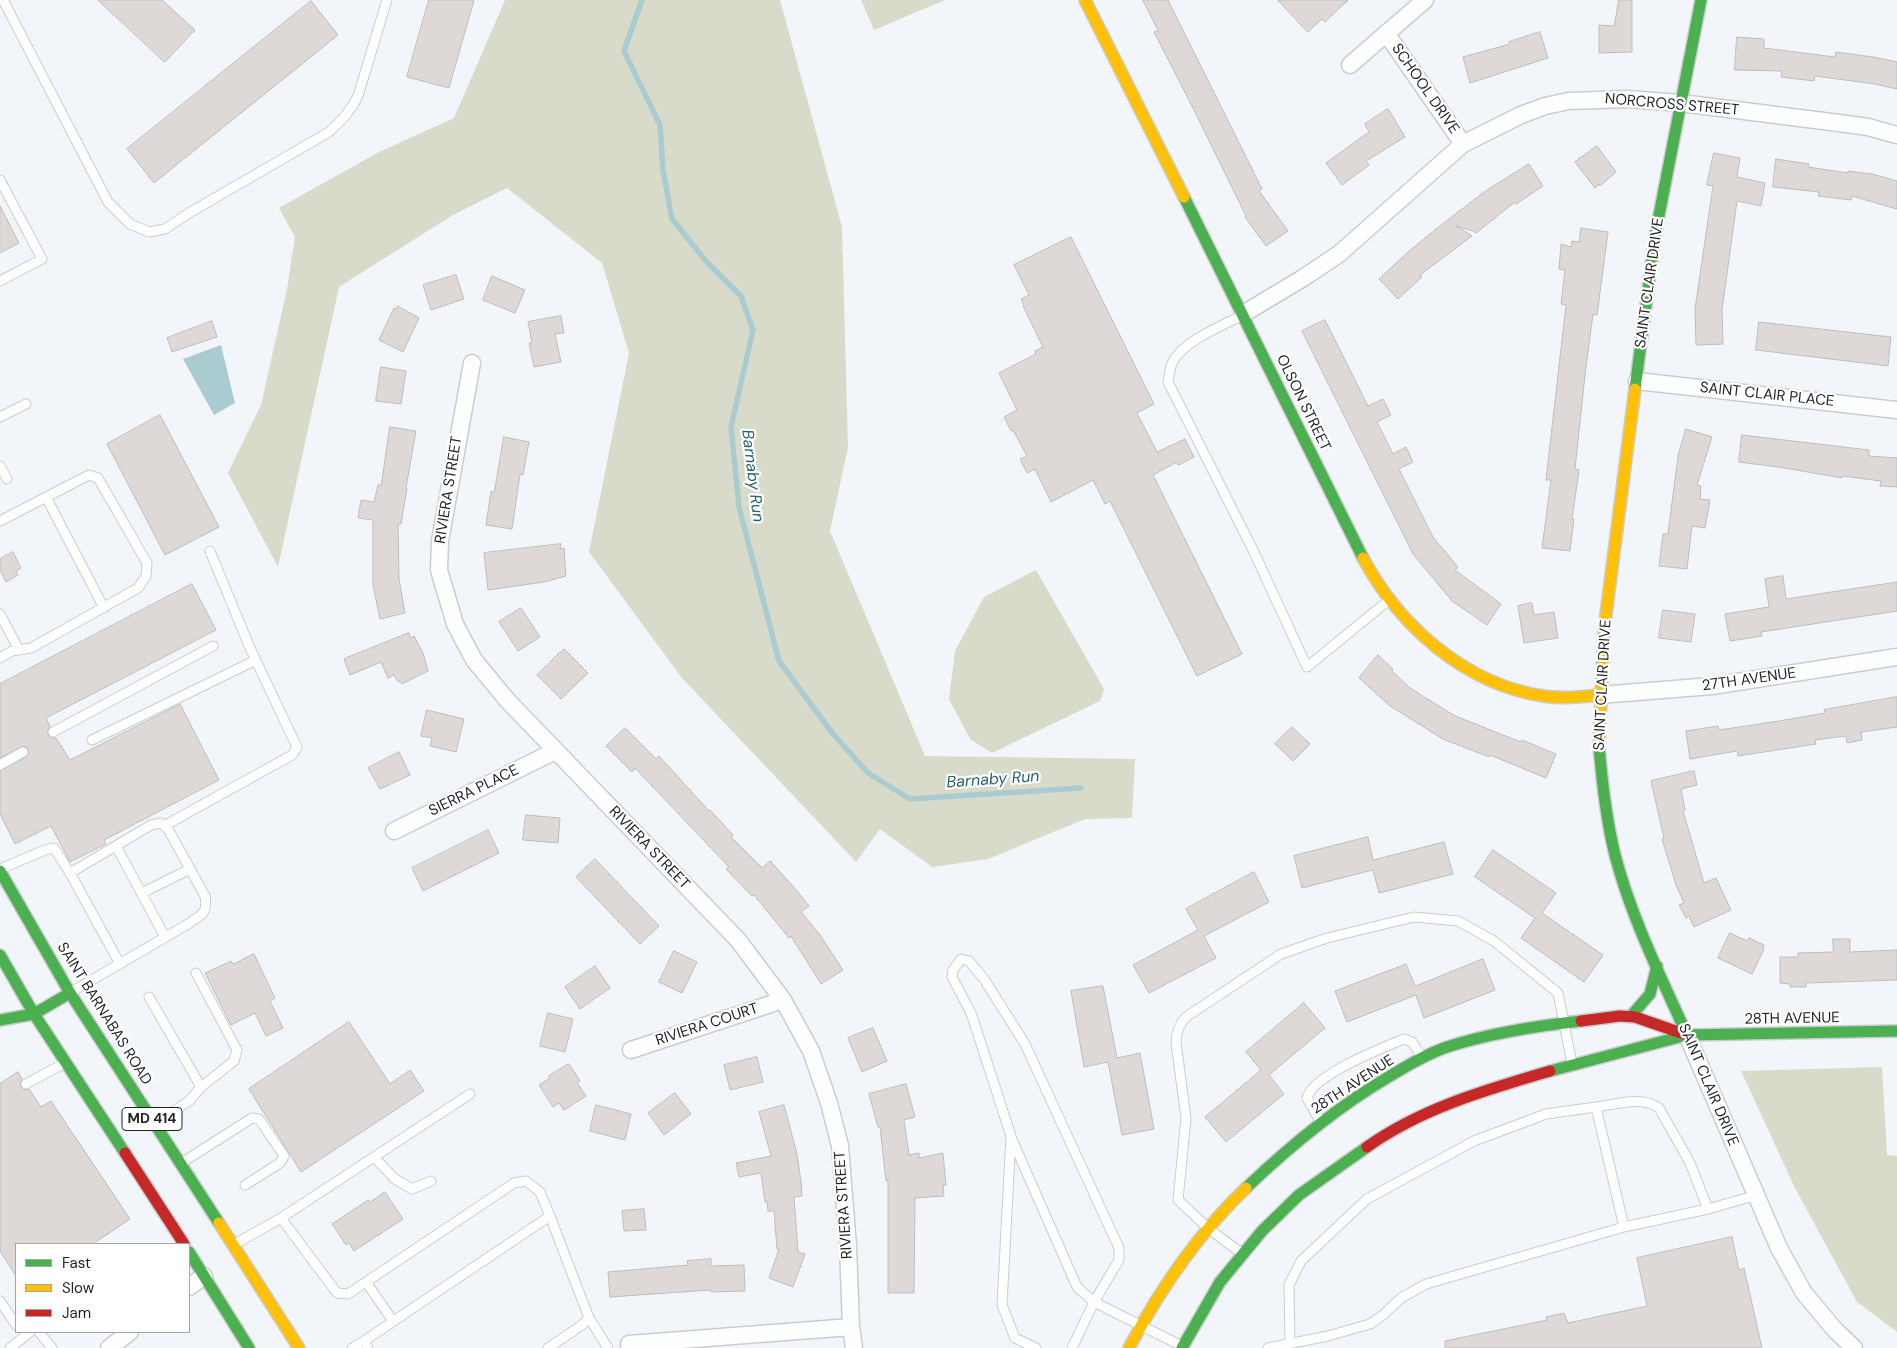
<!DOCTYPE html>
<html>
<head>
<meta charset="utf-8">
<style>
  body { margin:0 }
  #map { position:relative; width:1897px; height:1348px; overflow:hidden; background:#f2f6fa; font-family:"DM Sans",sans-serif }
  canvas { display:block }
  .legend { position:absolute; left:15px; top:1243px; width:175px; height:90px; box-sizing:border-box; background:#fff; border:1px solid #a5a6a7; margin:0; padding:6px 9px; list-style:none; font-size:15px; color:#1f2123 }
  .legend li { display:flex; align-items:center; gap:10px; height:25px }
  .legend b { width:25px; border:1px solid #a5a6a7 }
</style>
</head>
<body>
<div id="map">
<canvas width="1897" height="1348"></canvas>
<ul class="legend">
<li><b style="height:6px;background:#4caf50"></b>Fast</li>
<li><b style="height:6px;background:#ffc107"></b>Slow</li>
<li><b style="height:6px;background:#c62828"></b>Jam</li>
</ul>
</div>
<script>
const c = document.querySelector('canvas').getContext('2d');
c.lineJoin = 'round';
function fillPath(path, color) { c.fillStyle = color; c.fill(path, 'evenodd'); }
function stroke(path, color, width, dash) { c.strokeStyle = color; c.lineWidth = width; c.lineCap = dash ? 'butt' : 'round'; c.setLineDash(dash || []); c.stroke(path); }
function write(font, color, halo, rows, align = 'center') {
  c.font = font + ' "DM Sans",sans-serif'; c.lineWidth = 4.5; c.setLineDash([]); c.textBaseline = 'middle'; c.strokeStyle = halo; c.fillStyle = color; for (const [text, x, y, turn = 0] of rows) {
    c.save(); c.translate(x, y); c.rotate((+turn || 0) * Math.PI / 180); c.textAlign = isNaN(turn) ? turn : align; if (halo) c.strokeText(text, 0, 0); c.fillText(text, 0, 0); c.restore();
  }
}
const green = new Path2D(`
  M505,0H780L842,227L848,447L830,531L925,756L1135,759L1132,818L1085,819L988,859L932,867L880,829L856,862L682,678L589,552L629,353L602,263L507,188L453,215L339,287L278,567L228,473L261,405L287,289L295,237L279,208L377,153L454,118Z
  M861,0H945L874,30Z
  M1036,570L1104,689L1100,701L992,753L970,739L949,699L955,651L984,597Z
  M1882,1067L1887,1155L1897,1156V1332L1857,1302L1795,1188L1741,1071Z`);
const water = new Path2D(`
  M221,345L235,403L214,415L183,359Z`);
const stream = new Path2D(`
  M642,0L624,51L660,125L663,170L672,219L706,261L741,296L753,330L731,427L739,507L779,661L833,734L868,773L910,799L1081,788`);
const building = new Path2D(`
  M98,0H162L195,30L165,62Z
  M429,0H474L449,88L407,77Z
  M1143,0H1168L1262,189L1259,191L1288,231L1266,246L1245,217L1246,216L1193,108L1154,32L1158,31Z
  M1278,0H1348L1325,22L1322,19L1308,32Z
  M1619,0H1632V52L1599,53V25L1614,26Z
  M311,1L338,35L154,183L127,149Z
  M1540,32L1548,58L1470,83L1463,57L1510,44L1509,42Z
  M1737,37L1764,39V48L1835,57L1836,52L1873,57L1897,62V89L1875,84L1815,76L1814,81L1781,77L1782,71L1735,70Z
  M1388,109L1405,137L1366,161L1369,165L1342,185L1326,163L1369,132L1365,124Z
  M1597,146L1616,172L1600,186L1599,184L1595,188L1575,162Z
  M1714,153L1740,158L1737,177L1765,183L1761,206L1737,201L1722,310L1723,344L1696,345L1695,309L1713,186L1707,185Z
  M1776,159L1809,164L1808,167L1848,173V171L1872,174L1897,181V209L1852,196L1851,200L1818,196L1819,192L1773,187Z
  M1529,164L1543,186L1516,204L1515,202L1476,233L1473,231L1456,226L1472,236L1420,275L1422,277L1398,299L1379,279L1409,251L1445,222L1484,192Z
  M0,206L19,243L0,253Z
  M1581,228L1608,232L1597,315L1593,314L1585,375L1575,469L1579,470L1572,519H1574L1570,551L1542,548L1551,480H1546L1566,305L1561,304L1565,270L1559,269L1561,244L1571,247L1572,241L1579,242Z
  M1071,237L1154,404L1137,413L1157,452L1185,439L1194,457L1179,465L1175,463L1153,475L1242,654L1197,676L1110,501L1105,504L1093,480L1051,502L1035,469L1027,473L1020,459L1027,456L1013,430L1011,431L1004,417L1017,410L999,373L1036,354L1035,351L1043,347L1023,306L1024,305L1021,299L1029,295L1014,265Z
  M456,275L464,299L431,310L423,285Z
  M492,276L525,290L515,313L483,300Z
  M398,306L419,318L403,352L379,340L394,308L396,309Z
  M561,316L564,333L555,334L561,362L534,367L529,343H532L528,322Z
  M1325,320L1368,406L1383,399L1391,415L1377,422L1393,454L1406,447L1413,462L1399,469L1433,537L1458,567L1455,570L1501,604L1487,625L1452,601L1413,554L1302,331Z
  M212,321L217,337L172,352L167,338Z
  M1759,322L1891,337L1888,366L1756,350Z
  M381,367L406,371L401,404L376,401Z
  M160,415L219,527L165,555L107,444Z
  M390,427L416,431L406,488H407L401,524H398L399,579L405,613L380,619L373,585V520L358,518L361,500L374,502L378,485H381Z
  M1686,429L1712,437L1697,485L1701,486L1700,499L1710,500L1707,517L1705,528L1692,526L1687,569L1659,566L1663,534H1668L1678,456Z
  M1742,435L1869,450V456L1897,458V487L1880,486L1881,481L1842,476V478L1785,468L1739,462Z
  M504,437L529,442L523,475L520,474L512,529L486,525L491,491L494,492Z
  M561,544L560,549L564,548L566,576L544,582L488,590L484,553Z
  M13,552L21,568L16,571L18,575L6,582L0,570V559Z
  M1783,576L1786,599L1897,582V611L1761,632L1762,636L1730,641L1725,614L1769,607L1765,579Z
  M192,584L216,630L46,718L50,726L47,732L50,738H56L70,760L180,704L219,780L104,840L106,844L70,862L51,826L15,844L0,814V771L26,757L29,752L27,747L23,746L0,758V684Z
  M1532,603L1534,615L1554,612L1558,638L1524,643L1518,606Z
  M521,608L540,637L518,651L499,622Z
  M1663,610L1695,614L1691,642L1659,638Z
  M409,633L410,638L414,636L423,653L428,671L402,684L400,681L398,682L394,675L388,678L381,662L350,675L344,659Z
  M564,649L588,673L561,699L537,675Z
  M1378,655L1393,669L1392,671L1410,688L1455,716L1521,742L1522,740L1556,754L1546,778L1490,755L1489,757L1443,739L1390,706L1359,678Z
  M1897,697V727L1861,732L1862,740L1847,743L1846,736L1815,740L1816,744L1738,756L1737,751L1690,759L1686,731L1718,726L1719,730L1779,721L1825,713L1824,710Z
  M427,710L464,719L456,752L430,746L432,738L421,736Z
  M1292,727L1310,744L1293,761L1275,744Z
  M625,728L656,759L659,756L709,811L710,810L733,835L731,837L762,868L770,861L792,885L809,906L801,912L820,935L843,970L821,984L791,936L789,938L754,895L752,896L726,869L729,867L635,768L632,772L606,746Z
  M399,752L410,775L380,789L368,768Z
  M1694,771L1697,785L1681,789L1685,810L1683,811L1704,883L1716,878L1731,910L1694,927L1689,916L1686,918L1679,905L1684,903L1676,885L1662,839L1664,838L1651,781Z
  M526,815L560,818L558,843L523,840Z
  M488,830L499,853L423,891L412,868Z
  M1368,837L1373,860L1444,842L1453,874L1379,893L1373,870L1302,888L1294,856Z
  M1493,850L1556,893L1542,913L1603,955L1584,982L1521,938L1535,918L1475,877Z
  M595,859L659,926L640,944L576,877Z
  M1254,872L1269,902L1204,936L1216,958L1149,993L1133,965L1198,930L1186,909Z
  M1730,933L1747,941L1749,938L1764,945L1763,949H1764L1752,974L1718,958Z
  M1833,939H1850V952L1897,950V980L1806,983V987H1790V984L1780,983V957H1798V953L1833,952Z
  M674,951L697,962L682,993L659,982Z
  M254,954L275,998L270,1001L283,1028L266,1036L255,1013L231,1025L205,973L231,961L233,964Z
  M1483,959L1495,990L1424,1018L1416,995L1347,1022L1335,991L1406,964L1415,986Z
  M595,966L610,988L580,1009L565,987Z
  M1103,986L1117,1058L1140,1053L1154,1129L1122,1135L1108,1062L1084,1067L1071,991Z
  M1304,1003L1325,1028L1269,1075L1284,1094L1226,1142L1205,1117L1261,1070L1246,1052Z
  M548,1013L573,1019L565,1052L540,1046Z
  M349,1022L390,1084L410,1070L424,1091L301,1172L249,1089Z
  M873,1028L887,1061L862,1072L848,1038Z
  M757,1057L763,1082L730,1090L724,1065Z
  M569,1064L580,1081L577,1083L586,1096L564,1110L559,1103L553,1107L539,1085L550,1078L549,1076Z
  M18,1072L22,1079L20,1083L21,1087L25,1090L29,1089L41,1107L51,1101L130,1219L93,1244H16V1276L0,1251V1084Z
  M906,1084L915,1117L904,1120L909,1155L919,1153V1158L943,1153L946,1185H943L944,1196L915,1198L914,1293H888V1180L886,1181L880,1127H878L869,1094Z
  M675,1093L691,1114L664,1135L648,1113Z
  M596,1105L631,1114L625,1140L590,1131Z
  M784,1105L797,1154L801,1182L802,1196L794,1197L798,1252L805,1254L793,1287L769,1278L779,1249H777L774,1211H768L767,1201L765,1202L761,1173L739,1177L736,1163L771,1156L759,1112Z
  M385,1192L403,1219L354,1251L349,1243L346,1245L332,1224L368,1200L370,1202Z
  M644,1209L646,1230L624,1231L622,1211Z
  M1732,1237L1739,1270L1744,1268L1762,1348H1445V1341L1547,1320L1546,1317L1564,1313L1568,1323L1647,1306L1637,1258Z
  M711,1259V1266L744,1265L745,1291L711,1292V1290L610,1297L608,1272L688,1265L687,1261Z`);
const lane = new Path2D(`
  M3,0L108,202L130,224L149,232L165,229L189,213L329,132C341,121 351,111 358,96L387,0
  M0,180L42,259L0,281
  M1243,315C1222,326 1183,341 1172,363C1170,368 1169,376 1168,382L1254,552L1307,667L1389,600
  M0,417L26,404
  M0,466L7,479
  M46,497L104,608
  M0,521L89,475L98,478L147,563L146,576L138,588L31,648L12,651L0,658
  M0,614L19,650
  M53,732L213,646
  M92,740L256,660
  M0,765L23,752
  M164,826L292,755L297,747L250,648L210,551
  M116,846L165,937
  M0,869L45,850L54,848L70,873
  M142,893L190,869
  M73,991L188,924C202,914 208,914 205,896L168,829L161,823L151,825L70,873L120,964
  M149,997L201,1087
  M26,1084L63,1064
  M157,1123L190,1100L201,1087L234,1061L237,1050L196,973
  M1321,1123L1307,1098C1313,1075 1382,1048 1404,1039L1412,1042L1422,1057
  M1011,1137L1077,1287L1094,1302L1182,1346
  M374,1157L395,1179L412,1189L431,1181
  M183,1162L252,1118L259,1119L284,1156L280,1163L245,1185
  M1708,1209L1690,1163L1659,1108C1642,1095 1615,1105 1596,1107L1624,1227L1708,1209L1757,1195
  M235,1244L281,1218
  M1241,1253L1208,1228L1178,1200L1186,1118L1176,1043C1176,1032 1179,1025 1186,1017L1281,954L1327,938L1414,917L1458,921L1494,941L1558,993L1572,1064
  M366,1282L393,1321
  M0,1301L16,1325
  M589,1318L608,1348
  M39,1332L52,1348
  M364,1341L550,1216L540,1192L526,1181L514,1183L348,1294L337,1293L281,1218L470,1094
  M1290,1344L1289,1285L1301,1261L1367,1199L1474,1141L1546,1114L1596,1107
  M10,1348L30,1332
  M352,1348L364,1341L368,1348
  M548,1348L582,1325L589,1318L550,1216
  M1036,1348L1015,1338L1002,1305L1011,1136L971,1013L952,977L953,970L961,959L969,961L984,979L1025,1044L1119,1248V1260L1094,1302L1072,1348
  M1268,1348L1328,1336L1370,1324L1383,1315L1401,1298L1426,1284L1624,1227`);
const street = new Path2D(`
  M1386,33L1463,144
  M1350,65L1425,0
  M1243,314L1303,278L1339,254L1463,144L1521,115L1545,106L1569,101L1628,99L1681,103L1839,123L1868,127L1897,135
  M472,363L440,541L439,570L455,624L474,660L507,700L738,940L783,1000L811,1051L829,1103L840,1146L848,1246L851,1327L854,1348
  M1637,381L1897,410
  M1600,695L1712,686L1897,657
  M394,831L555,751
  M1687,1035L1779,1248L1804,1293L1835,1330L1854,1348
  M631,1050L783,1000
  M189,1287L204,1276
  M629,1344L851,1327
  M109,1348L130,1332`);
const fast = new Path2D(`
  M1184,197L1363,558
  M1635,389L1655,236L1701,0
  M1599,746C1602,782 1606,819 1615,855C1631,917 1661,977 1687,1035
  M0,871L70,993L219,1223
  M0,955L34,1014L125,1153
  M1631,1016L1650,994L1657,966
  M0,1020L34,1014L70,993
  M1550,1071L1687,1035L1897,1031
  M1246,1188C1290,1146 1337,1107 1390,1076C1408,1065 1427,1054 1447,1047C1490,1033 1536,1026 1581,1021
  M189,1252L249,1348
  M1182,1348L1220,1282L1262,1231L1299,1195L1367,1147`);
const slow = new Path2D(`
  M1085,0L1184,197
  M1363,558C1399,625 1464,684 1543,696C1562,699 1581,697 1600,695
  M1599,746L1604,630L1635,389
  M219,1223L299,1348
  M1129,1348C1160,1289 1197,1235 1246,1188`);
const jam = new Path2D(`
  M1581,1021L1620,1016L1635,1017L1687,1035
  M1367,1147C1422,1108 1486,1090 1550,1071
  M125,1153L184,1244`);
const shields = [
  [152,1119,60]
];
const shieldNames = [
  ["MD 414",152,1119]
];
const streetNames = [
  ["SCHOOL DRIVE",1425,89,55],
  ["NORCROSS STREET",1672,105,5],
  ["SAINT CLAIR DRIVE",1650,283,-82],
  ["SAINT CLAIR PLACE",1767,395,6],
  ["OLSON STREET",1303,403,64],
  ["RIVIERA STREET",449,490,-81],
  ["27TH AVENUE",1749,680,-8],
  ["SAINT CLAIR DRIVE",1603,685,-87],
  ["SIERRA PLACE",474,791,-26],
  ["RIVIERA STREET",649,848,46],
  ["SAINT BARNABAS ROAD",104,1014,58],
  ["28TH AVENUE",1792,1019,-1],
  ["RIVIERA COURT",707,1025,-18],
  ["28TH AVENUE",1353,1085,-33],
  ["SAINT CLAIR DRIVE",1708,1085,67],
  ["RIVIERA STREET",844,1205,-94]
];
const waterNames = [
  ["Barnaby Run",752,476,83],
  ["Barnaby Run",993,780,-4]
];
fillPath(green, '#d8dbc9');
fillPath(water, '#aaccd1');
stroke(stream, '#aaccd1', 5.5);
fillPath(building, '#ded9d7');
stroke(building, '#bdbdbe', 1);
stroke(lane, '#cacdd0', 11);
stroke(street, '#cacdd0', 19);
stroke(fast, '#cacdd0', 14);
stroke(slow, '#cacdd0', 14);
stroke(jam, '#cacdd0', 14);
stroke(lane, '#fdfefe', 9);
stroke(street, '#fdfefe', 16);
stroke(fast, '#4caf50', 11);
stroke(slow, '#ffc107', 11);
stroke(jam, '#c62828', 11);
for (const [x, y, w] of shields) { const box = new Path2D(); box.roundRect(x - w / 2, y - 11.5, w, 23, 4); c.fillStyle = '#fff'; c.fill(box); stroke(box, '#1f2123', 1); }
write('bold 14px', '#1f2123', null, shieldNames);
write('15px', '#1f2123', '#fff', streetNames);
write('italic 16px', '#236269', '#fff', waterNames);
</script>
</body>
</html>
